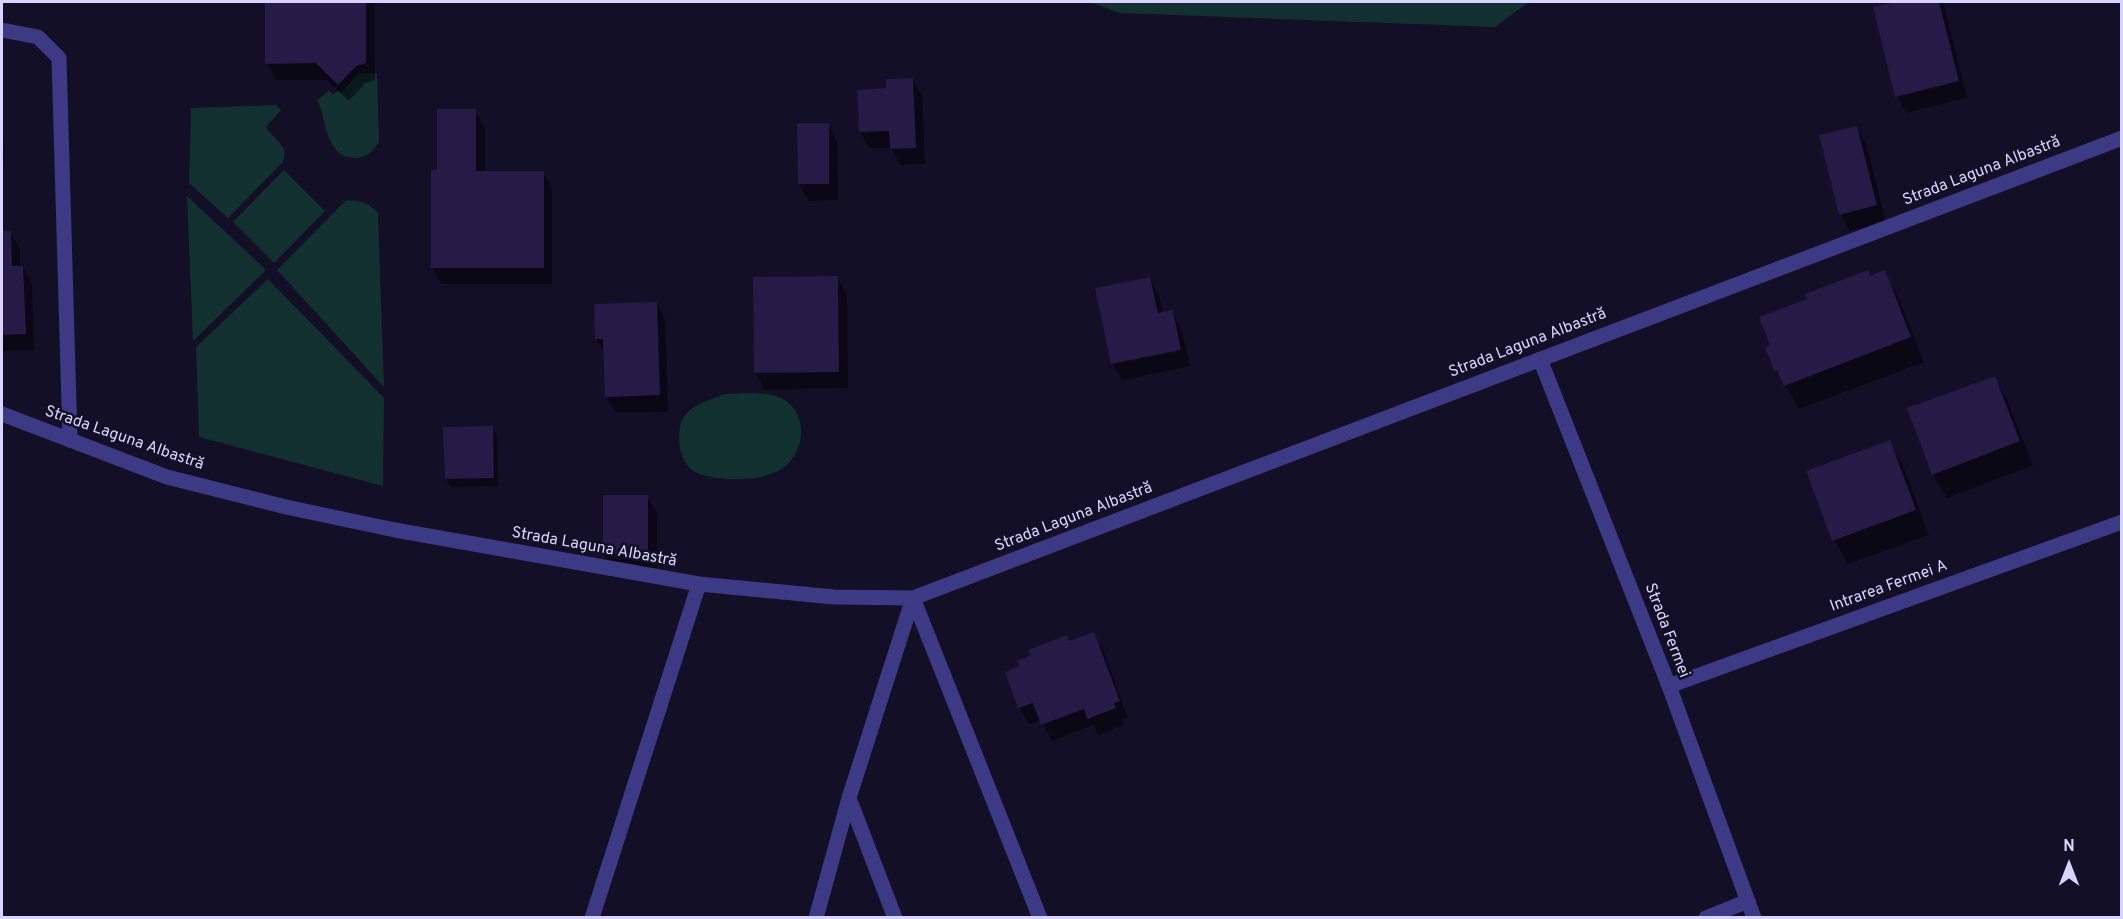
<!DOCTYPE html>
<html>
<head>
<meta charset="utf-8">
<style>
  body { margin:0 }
  #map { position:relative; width:2123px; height:919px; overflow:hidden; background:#130f26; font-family:Overpass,sans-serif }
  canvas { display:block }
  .frame { position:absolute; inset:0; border:3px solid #d9d4ff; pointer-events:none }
  .north { position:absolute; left:2039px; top:835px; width:60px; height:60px; -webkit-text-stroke:4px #130f26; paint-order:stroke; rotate:0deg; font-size:16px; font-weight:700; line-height:24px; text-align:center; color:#d9d4ff }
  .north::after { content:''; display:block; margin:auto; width:21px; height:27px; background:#d9d4ff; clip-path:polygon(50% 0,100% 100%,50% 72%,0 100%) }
</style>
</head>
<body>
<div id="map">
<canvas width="2123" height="919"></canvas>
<div class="frame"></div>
<div class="north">N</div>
</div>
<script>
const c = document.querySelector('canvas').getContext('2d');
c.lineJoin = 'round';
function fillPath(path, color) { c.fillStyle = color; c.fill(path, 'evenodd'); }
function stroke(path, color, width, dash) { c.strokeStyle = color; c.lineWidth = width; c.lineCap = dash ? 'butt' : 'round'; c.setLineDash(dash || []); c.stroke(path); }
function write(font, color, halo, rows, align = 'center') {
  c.font = font + ' Overpass,sans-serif'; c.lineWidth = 5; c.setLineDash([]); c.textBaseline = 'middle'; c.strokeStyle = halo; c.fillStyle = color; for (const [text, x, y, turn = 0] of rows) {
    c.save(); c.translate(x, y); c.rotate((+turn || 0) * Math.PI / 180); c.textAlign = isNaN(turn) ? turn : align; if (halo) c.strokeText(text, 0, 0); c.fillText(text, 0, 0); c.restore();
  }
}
const green = new Path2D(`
  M1090,2H1529L1495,27L1120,13Z
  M359,73H377L379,141C375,150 367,157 357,158C324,159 328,121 317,100L329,91L333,94L338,91L341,93Z
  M276,105L281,110L266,127C273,140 290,145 283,162L228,218L189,183L191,108Z
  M284,170L325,211L274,263L233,222Z
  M187,196L266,270L193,341Z
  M346,200C360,201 369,202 378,213L384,387L277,270Z
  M268,279L384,398L383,486L199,437L196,347Z
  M726,394C744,394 764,391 781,398C810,412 806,455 780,470C759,482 717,482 695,472C678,463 674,428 686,414C696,403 712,399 726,394Z`);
const shadow = new Path2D(`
  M266,2H374L375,80L365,83L349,101L327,80H276L267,64Z
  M1901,2H1943L1967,98L1906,113L1897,96L1875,8Z
  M913,80L922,96L925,164L901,165L891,148H870L860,132L888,89Z
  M2,95L4,162H2Z
  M475,111L485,128V173H543L552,189V284H442L432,268L438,171Z
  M828,124L837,141L838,200L809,201L799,184Z
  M1857,127L1866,144L1886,222L1850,231L1840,214Z
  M10,232L20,249V267H23L32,284L34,350L2,351V233Z
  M1884,272L1898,297L1924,362L1799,409L1776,370L1772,346L1809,300Z
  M837,277L847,294L848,388L765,390L756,373Z
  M1149,279L1159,295L1163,313L1172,312L1181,328L1190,366L1122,380L1113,364Z
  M656,303L665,320L668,412L616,413L606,396L605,354L596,339Z
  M1994,378L2008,402L2033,465L1947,498L1933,474Z
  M492,427L497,435L498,486L451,487L446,479Z
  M1889,442L1903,466L1929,535L1848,564L1834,540Z
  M647,496L657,513V571H614L604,554Z
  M1093,633L1103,650L1128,718L1122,720L1124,725L1098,735L1093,725L1052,741L1041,720L1029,724L1020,708L1007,673L1069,642Z`);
const building = new Path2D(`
  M265,2H366V63L356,66L338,85L316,63L265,64Z
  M1895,2H1939L1959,81L1895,97L1873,7Z
  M913,78L916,148L890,149L889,131L859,132L857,90L886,88V79Z
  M437,109H476V171H544V268H431V170H437Z
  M797,123H829V184H798Z
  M1857,126L1877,205L1839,215L1819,135Z
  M2,231H11L12,266H23L26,334L2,335Z
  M1868,270L1870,276L1885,270L1911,337L1784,386L1777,370L1774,371L1765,347L1770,345L1759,317L1807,299L1805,294Z
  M838,276L839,372L754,373L753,277Z
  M1150,277L1158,313L1173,310L1181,350L1111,364L1095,288Z
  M657,302L660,395L605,397L603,339H595L594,304Z
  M1995,376L2020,441L1932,475L1907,408Z
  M493,426L494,478L445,479L443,427Z
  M1890,440L1916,510L1832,541L1806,471Z
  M603,495H648V554H603Z
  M1094,632L1120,701L1114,703L1116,708L1087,719L1084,709L1041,725L1033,703L1018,708L1005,672L1019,666L1017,661L1031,655L1028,650L1067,635L1069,641Z`);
const service = new Path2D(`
  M2,30L38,37L59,58L70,440
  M1669,686L2122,522
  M1706,918L1748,901`);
const minor = new Path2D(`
  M1540,359L1669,686L1754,918
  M2,414L167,477L286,507L395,530L699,584L834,597L913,598L2122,138
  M913,598L1040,918
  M849,798L895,918
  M592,918L699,584
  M816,918L849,798L913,598`);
const streetNames = [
  ["Strada Laguna Albastră",1982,172,-21],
  ["Strada Laguna Albastră",1528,344,-21],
  ["Strada Laguna Albastră",124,439,19],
  ["Strada Laguna Albastră",1074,518,-21],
  ["Strada Laguna Albastră",594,548,10],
  ["Intrarea Fermei A",1889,587,-20],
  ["Strada Fermei",1666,631,69]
];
fillPath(green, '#12302f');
fillPath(shadow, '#0007');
fillPath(building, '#241b47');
stroke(service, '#3d3a85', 15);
stroke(minor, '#3d3a85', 15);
write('16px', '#d9d4ff', '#130f26', streetNames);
</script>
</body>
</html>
